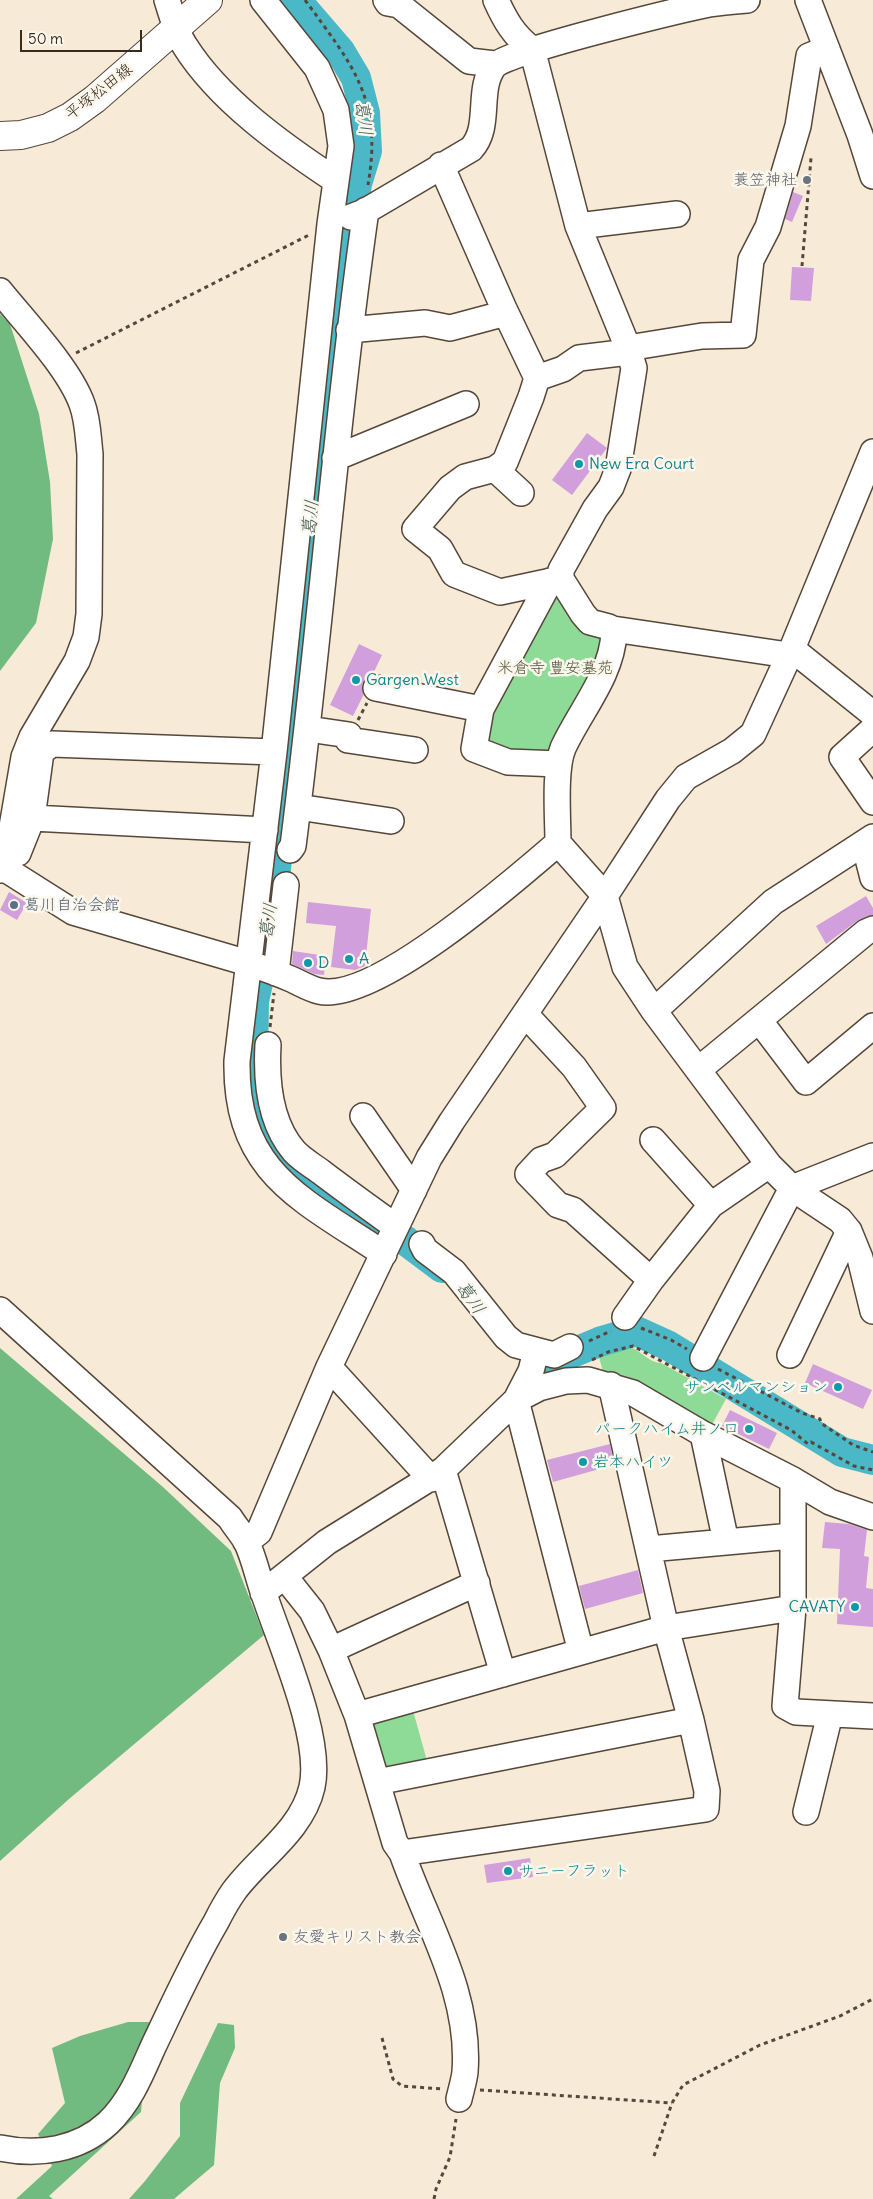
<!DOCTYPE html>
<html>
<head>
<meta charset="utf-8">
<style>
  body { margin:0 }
  #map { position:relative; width:873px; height:2199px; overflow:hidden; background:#f7ebd7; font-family:Delius,sans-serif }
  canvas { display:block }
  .scale { position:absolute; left:20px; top:30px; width:122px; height:22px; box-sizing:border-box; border:2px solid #3b2a1e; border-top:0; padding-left:6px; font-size:15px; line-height:18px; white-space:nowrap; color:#3b2a1e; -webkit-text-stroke:4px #fbf7ec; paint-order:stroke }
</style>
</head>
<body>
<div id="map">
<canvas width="873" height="2199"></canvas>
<div class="scale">50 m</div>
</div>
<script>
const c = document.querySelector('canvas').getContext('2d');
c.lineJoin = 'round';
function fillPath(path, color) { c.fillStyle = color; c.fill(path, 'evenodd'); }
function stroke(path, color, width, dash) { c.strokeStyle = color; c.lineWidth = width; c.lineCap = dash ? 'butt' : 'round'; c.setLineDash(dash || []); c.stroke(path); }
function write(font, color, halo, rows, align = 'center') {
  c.font = font + ' Delius,"Klee One",sans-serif'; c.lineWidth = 5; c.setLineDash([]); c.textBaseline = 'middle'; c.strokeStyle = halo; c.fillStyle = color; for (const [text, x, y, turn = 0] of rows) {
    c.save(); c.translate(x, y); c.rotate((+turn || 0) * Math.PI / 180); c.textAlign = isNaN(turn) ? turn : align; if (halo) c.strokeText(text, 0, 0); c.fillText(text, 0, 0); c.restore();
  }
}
const green = new Path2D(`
  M555,591L604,632L589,686L545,759L483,747L491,711Z
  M632,1348C642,1352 650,1363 661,1363L726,1399L709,1430L605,1379L599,1357L613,1351Z
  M412,1707L429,1768L387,1776L370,1719Z`);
const forest = new Path2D(`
  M0,314L10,324L39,414L50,482L53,539L36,623L0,671Z
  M0,1348L163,1487L231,1551L264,1635L69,1799L0,1861Z
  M128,2022H149L141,2112L49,2196L53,2199H16L52,2166L38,2134L65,2103L52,2048L80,2036Z
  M218,2023L234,2025L235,2048L220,2083L214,2165L174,2199H129L145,2181L180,2136V2103Z`);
const river = new Path2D(`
  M296,0L340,51L356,78L365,113L367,151L357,184L326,369L316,492L274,887L267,942L254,1001L253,1057L256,1102L262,1122L278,1150L308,1178L363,1218L406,1241L442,1268
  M543,1359L553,1361L599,1342L636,1331L669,1346L842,1452L873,1460`);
const building = new Path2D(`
  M793,192L803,196L792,222L785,219Z
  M792,267L814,268L811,301L790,300Z
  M587,433L607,448L572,495L552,480Z
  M359,644L382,655L373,674L366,678L362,685L364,694L353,716L330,705Z
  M9,892L27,903L17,920L0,910Z
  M866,896L873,908V915L857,921L826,944L816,926Z
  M308,902L371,909L365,966L355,970L331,967L336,926L306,923Z
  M293,951L326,956L324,975L314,974L292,964Z
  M813,1364L872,1390L863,1409L805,1383Z
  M730,1410L777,1433L769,1449L722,1426Z
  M610,1444L614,1465L553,1482L547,1460Z
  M825,1522L849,1524L867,1530L864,1556L869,1557L866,1588L873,1589V1627L837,1624L840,1549L822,1548Z
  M638,1570L643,1593L585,1609L579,1586Z
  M530,1858L533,1877L487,1883L484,1865Z`);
const path = new Path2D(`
  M305,0C353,66 383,99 368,185
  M802,266L811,158
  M76,353L309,235
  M358,720L367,703
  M270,1027L274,993
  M641,1328L671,1340L687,1349
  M589,1341L611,1331
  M592,1360L608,1352L633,1346L791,1430L808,1444L811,1442L854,1466L873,1470
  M718,1369L802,1413L820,1419L821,1423L853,1445L873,1452
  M382,2038L393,2079L402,2086L442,2089
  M480,2090L672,2103
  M654,2156L672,2103L683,2085L760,2045L840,2016L873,1999
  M434,2199L436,2189L450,2157L456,2119`);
const minor = new Path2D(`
  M167,0C172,15 176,33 185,46C219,100 282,145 335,180
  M263,0L317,68L336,110L341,146L330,224L274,752L237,1061C235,1173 302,1199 384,1254
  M386,0L388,3L399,5L469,61L495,64
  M496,0C505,20 514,36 532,49L578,226L628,348L634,368L618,469L611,487L595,509L561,570V579L583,614L590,622L609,627L614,633C612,675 580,711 563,748C554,770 558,818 558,843L605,896L625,967L654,1011L698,1070L769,1165L792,1188L840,1220L849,1231L860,1258L873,1311
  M808,0L860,135L873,176
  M441,165L504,309L537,378L531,397L505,462L495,469L465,477L450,488L415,529L440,549L454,574L500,592L561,579
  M351,217L364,212L471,149C492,127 476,90 494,66C505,52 680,10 709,4C721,2 734,1 747,0
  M578,226L677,214
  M0,291C25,322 69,368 82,404C88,420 88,437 90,454L89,614L86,637L77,661L32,737L24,757L12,827L0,870
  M349,330L425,323L450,328L506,313
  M628,348L702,336L743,335L751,260L768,227L798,126L809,56L827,49
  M537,378L563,369L579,358L629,352
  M335,458L466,404
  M495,469L521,493
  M550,581L481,709L474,749L508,762L559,764
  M613,629L788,655
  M792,649L873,714
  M376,688L481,709
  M308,729L349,735L348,740L415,750
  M873,729L842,757L873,802
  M298,807L391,821
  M32,818L265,830
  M864,843L873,878
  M290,850L293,846C320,634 336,421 366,210
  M18,853L32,818L41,752L52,744L274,752
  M2,867L73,912L248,963C263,968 277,973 291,979C300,983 310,989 319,991C374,1004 515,880 558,843
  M276,973L286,885
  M654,1011L773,902L873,837
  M525,1014L574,1067L603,1108L555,1155L541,1160L528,1174L558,1205L573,1210L651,1280
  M759,1020L806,1082L873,1026
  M268,1045C266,1081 269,1122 294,1151C301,1159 313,1166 321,1172C346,1191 371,1209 396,1227
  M698,1070L866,932L873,929
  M363,1116L414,1190
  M653,1140L711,1205
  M422,1244L425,1250L454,1272L506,1337L516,1345L554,1355L570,1347
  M0,1310L230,1518C235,1526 241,1533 246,1541C254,1557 258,1578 264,1594C280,1643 323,1738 312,1787C302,1831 259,1857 234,1891C227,1901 221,1912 216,1922C192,1963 173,2005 153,2047C141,2074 130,2102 108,2123C79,2150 38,2156 0,2148
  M625,1317L651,1280L711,1205L769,1165
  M536,1351L531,1371L516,1400L581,1652
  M790,1355L849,1231
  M703,1358L792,1188L873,1156
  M329,1367L431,1479
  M703,1434L726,1542
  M443,1470L503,1674
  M793,1480V1608L785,1706L796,1712L873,1716
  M246,1542L259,1532L329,1367L429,1158L452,1121L605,896L668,799L686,777L732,751L753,734L792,649L873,452
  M649,1549L792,1536
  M285,1577L312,1611L331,1650L357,1715L395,1843L402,1853C427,1925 471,1993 465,2072C464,2081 461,2090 459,2099
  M263,1593L327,1542L443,1470L516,1400L539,1388L566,1381L588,1380L633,1393L703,1434L793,1480L830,1502L873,1517
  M331,1650L477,1583
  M357,1715L666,1628L793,1608
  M377,1782L691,1720
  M806,1812L830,1714
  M402,1853L706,1809L707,1791L691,1720L666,1628L611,1385`);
const major = new Path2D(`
  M0,136L21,135L48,128L70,117L95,99L208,0`);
const markers = [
  [807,180,5,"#6b7280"],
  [579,464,5,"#0f9aa8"],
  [356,680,5,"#0f9aa8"],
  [14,905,5,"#5c6f8a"],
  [349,959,5,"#0f9aa8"],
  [308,963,5,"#0f9aa8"],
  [838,1387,5,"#0f9aa8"],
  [749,1429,5,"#0f9aa8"],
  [583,1462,5,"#0f9aa8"],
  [855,1607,5,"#0f9aa8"],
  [508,1871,5,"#0f9aa8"],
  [283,1937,5,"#6b7280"]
];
const streetNames = [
  ["平塚松田線",99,92,-38]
];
const worshipNames = [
  ["蓑笠神社",797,180],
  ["友愛キリスト教会",293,1937,"left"]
];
const cultureNames = [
  ["New Era Court",589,464],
  ["Gargen West",366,680],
  ["A",359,959],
  ["D",318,963],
  ["サンベルマンション",828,1387,"right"],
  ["パークハイム井ノ口",739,1429,"right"],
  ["岩本ハイツ",593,1462],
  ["CAVATY",845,1607,"right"],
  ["サニーフラット",518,1871]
];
const parkNames = [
  ["米倉寺 豊安墓苑",555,668]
];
const serviceNames = [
  ["葛川自治会館",24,905]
];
const waterNames = [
  ["葛川",363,118,82],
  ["葛川",311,518,-84],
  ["葛川",269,921,-82],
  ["葛川",470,1298,55]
];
fillPath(green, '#8edb98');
fillPath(forest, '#72bb80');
stroke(river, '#4bb8c7', 30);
fillPath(building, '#d19fdc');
stroke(minor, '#57473a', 28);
stroke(major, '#57473a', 30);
stroke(path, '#57473a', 3, [4, 4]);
stroke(minor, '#fff', 25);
stroke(major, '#fff', 28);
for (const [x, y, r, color] of markers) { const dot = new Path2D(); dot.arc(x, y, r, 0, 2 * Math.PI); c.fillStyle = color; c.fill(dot); stroke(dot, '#fbf7ec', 2); }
write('16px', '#3b2a1e', '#fbf7ec', streetNames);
write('16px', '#5b616d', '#fbf7ec', worshipNames, 'right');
write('16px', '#0d838f', '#fbf7ec', cultureNames, 'left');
write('16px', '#50563c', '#fbf7ec', parkNames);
write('16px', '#4e5e75', '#fbf7ec', serviceNames, 'left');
write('italic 18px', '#415c59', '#fbf7ec', waterNames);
</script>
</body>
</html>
